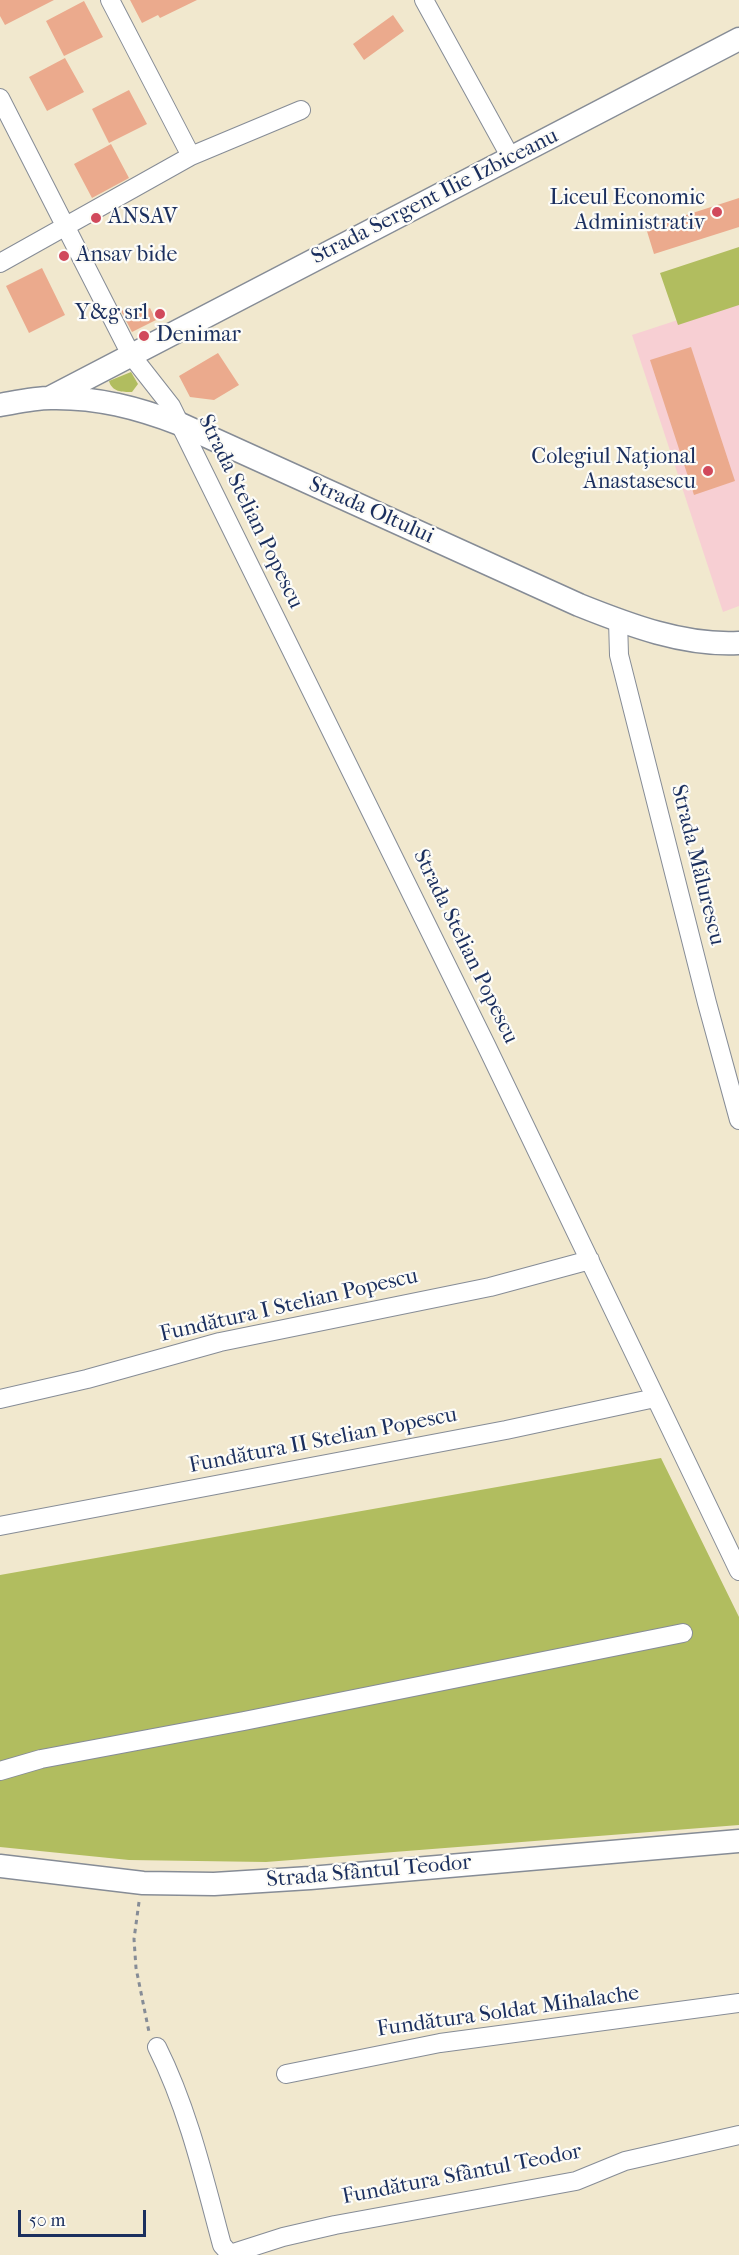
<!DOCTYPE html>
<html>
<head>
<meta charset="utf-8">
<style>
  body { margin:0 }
  #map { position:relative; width:739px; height:2255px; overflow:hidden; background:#f1e8ce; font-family:"IM FELL French Canon",serif }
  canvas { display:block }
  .scale { position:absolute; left:18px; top:2210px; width:128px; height:27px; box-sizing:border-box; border:3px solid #1b2f5e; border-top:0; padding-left:8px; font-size:18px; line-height:21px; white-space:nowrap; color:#1b2f5e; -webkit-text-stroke:4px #fdfcf7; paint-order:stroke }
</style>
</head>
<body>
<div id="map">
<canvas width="739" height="2255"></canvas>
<div class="scale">50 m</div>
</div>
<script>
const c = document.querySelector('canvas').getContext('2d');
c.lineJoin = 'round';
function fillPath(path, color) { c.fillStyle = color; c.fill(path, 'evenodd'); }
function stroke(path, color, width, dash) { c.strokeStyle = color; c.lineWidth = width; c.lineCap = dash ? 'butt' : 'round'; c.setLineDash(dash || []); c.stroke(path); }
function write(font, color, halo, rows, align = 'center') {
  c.font = font + ' "IM FELL French Canon",serif'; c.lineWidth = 4.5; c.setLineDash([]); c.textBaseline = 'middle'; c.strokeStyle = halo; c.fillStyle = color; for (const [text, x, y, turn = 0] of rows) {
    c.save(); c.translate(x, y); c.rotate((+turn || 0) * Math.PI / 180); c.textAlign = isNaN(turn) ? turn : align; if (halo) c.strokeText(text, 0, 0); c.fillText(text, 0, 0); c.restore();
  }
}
const built = new Path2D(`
  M739,300V606L723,612L632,335Z`);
const green = new Path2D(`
  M739,247V305L678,325L660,273Z
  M131,372L138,384L132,392C122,392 112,392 109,381Z
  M661,1458L739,1617V1825L266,1862L129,1860L0,1847V1575Z`);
const building = new Path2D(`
  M0,0H54L5,25L0,16Z
  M130,0H197L160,18L158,15L142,23Z
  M84,1L103,37L64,56L46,21Z
  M393,15L404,31L364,60L353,44Z
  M65,58L84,92L47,111L29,77Z
  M129,90L147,124L109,143L92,109Z
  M111,144L129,178L92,198L74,164Z
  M739,198V227L654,254L646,228Z
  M42,268L65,315L29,333L6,286Z
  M131,307L135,315L150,308L156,320L132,332L121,311Z
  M691,347L735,481L694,495L650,360Z
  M218,353L239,385L214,400L190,397L179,376Z`);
const path = new Path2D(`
  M139,1902L134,1939L136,1968L149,2032`);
const minor = new Path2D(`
  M110,0L191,156
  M424,0L511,158
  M0,98L131,355L171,406L486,1045L739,1571
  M0,263L191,156L301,110
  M618,620L619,655L707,1003L739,1120
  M0,1399L87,1379L220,1342L490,1287L590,1260
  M0,1526L506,1430L655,1398
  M0,1771L41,1759L244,1721L683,1633
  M157,2047C188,2109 204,2178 222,2245L230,2254L283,2237L335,2225L576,2181L625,2161L739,2135
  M286,2074L440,2043L739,2003`);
const major = new Path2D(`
  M51,397L739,39
  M0,405C17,402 34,398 51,398C97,397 138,408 180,424L579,605C629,625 684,646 739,643
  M0,1866L143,1883L214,1884L310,1878L739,1841`);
const markers = [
  [717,212,6,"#d1495b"],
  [96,218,6,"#d1495b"],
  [64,256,6,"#d1495b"],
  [160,314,6,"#d1495b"],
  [144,336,6,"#d1495b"],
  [708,471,6,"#d1495b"]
];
const streetNames = [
  ["Strada Sergent Ilie Izbiceanu",435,197,-27],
  ["Strada Oltului",371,511,24],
  ["Strada Stelian Popescu",250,512,64],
  ["Strada Mălurescu",697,865,76],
  ["Strada Stelian Popescu",465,947,64],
  ["Fundătura I Stelian Popescu",289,1306,-13],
  ["Fundătura II Stelian Popescu",323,1441,-11],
  ["Strada Sfântul Teodor",369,1872,-5],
  ["Fundătura Soldat Mihalache",508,2012,-8],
  ["Fundătura Sfântul Teodor",462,2175,-11]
];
const poiNames = [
  ["Liceul Economic",705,199],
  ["Administrativ",705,224],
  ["ANSAV",108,218,"left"],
  ["Ansav bide",76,256,"left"],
  ["Y&g srl",148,314],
  ["Denimar",156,336,"left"],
  ["Colegiul Național",696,458],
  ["Anastasescu",696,483]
];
fillPath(built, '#f7cfd3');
fillPath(green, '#b1bd5f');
fillPath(building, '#ebaa8d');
stroke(minor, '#868c96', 20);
stroke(major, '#868c96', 25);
stroke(path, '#868c96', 3, [4.5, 4.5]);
stroke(minor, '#fff', 18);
stroke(major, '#fff', 22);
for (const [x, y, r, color] of markers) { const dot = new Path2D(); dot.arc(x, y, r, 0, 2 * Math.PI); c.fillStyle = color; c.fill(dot); stroke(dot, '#fdfcf7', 2); }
write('22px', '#1b2f5e', '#fdfcf7', streetNames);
write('22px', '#1b2f5e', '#fdfcf7', poiNames, 'right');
</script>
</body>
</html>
